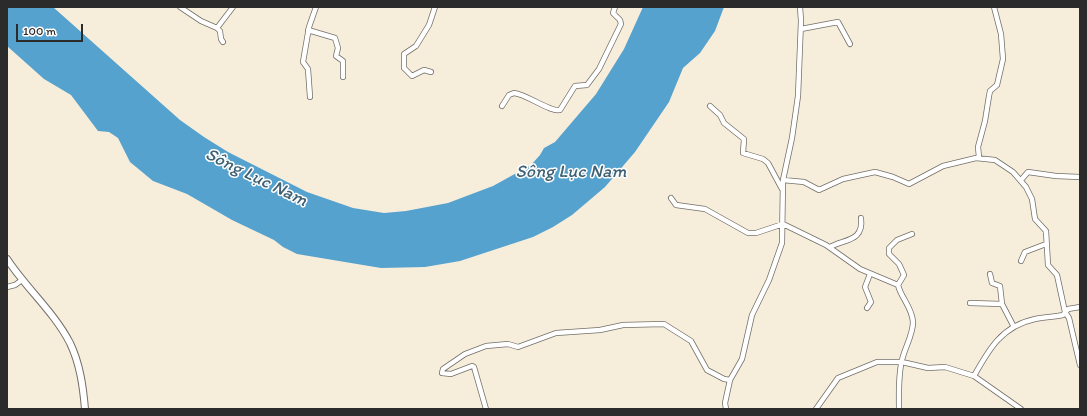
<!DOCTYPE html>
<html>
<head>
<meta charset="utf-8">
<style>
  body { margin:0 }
  #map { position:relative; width:1087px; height:416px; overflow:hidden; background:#f7eddb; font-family:Itim,sans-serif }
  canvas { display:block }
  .frame { position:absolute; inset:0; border:8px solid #2b2b2b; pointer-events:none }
  .scale { position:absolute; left:16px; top:24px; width:67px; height:18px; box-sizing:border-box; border:2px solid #2b2b2b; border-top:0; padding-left:5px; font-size:12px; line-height:14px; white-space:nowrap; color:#2b2b2b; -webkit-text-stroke:3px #fff; paint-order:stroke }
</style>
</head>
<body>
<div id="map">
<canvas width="1087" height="416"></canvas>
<div class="frame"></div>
<div class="scale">100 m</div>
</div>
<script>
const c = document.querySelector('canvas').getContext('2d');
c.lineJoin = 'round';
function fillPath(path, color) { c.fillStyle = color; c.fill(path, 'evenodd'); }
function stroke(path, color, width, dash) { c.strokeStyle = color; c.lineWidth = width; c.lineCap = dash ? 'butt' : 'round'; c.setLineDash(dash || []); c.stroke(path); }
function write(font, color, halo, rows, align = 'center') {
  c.font = font + ' Itim,sans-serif'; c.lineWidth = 3; c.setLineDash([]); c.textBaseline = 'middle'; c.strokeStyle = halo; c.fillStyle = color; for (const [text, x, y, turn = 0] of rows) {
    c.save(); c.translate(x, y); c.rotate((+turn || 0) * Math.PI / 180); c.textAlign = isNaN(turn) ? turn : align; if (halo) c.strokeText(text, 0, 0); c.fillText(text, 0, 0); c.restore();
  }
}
const water = new Path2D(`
  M7,7H53L180,120L204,137L228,152L307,192L353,208L384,213L406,211L448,203L493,186L531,165L540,155L544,148L555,142L596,94L624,49L643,7H724L715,31L700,53L683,68L669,102L635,152L605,187L572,215L553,227L533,237L460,261L425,267L381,268L297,254L283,247L274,240L232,220L187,194L153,181L130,162L118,138L109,132L98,131L71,95L44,79L7,46Z`);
const street = new Path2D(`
  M180,7L201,21L217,28L220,31L221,39L223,42
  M217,28L233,7
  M801,29L838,22L850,44
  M308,30L335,38L338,48L336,56L343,61V77
  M431,72L424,70L412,76L404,68V54L416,46L429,25L435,7
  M310,97L308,69L303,62L309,27L316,7
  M502,106L509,95L514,93C526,94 552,113 560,110L575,86L587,85L599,69L621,24L620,20L613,13L615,7
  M710,106L720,115L724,123L744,139L743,153L763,159L768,163L782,189
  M979,157L978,147L985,121L989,96L990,91L997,85L1003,59L1001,34L994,7
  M783,180L804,182L819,190L843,179L875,172L893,177L909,184L943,166L976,158L995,160L1013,172L1026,187L1032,199L1035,219L1046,231L1048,265L1057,275L1065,312L1069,318L1080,365
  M1021,180L1028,172L1056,176L1080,177
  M671,198L676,205L705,209L748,233H756L783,224L826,245L860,269L898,285C901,298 912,307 913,322C913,335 905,347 902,360C898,376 899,393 899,409
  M830,247C844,239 864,242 861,218
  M1021,261L1025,252L1046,244
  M990,274L992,283L1000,286L1002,304L1014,327
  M898,285L904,275L899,264L889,254V248L897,240L912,234
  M7,287L15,285L22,280
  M970,303L1002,304
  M867,308L871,302L865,287L870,274
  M974,376L1021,409
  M486,409L474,367L472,366L451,374L442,373L443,369L465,354L486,346L508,344L518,347L556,333L600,330L623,325L664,324L691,341L707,370L724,379L730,380
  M726,409L725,403L730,380L742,359L752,315L769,280L782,243L783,180L792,138L798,96L801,21L800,7
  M816,409L838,378L877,362H902L928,368L945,367L974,376C989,349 1002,326 1035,319C1044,317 1054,317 1063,315L1068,309L1080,307`);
const secondary = new Path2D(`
  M7,259C26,288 54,312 70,343C80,364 83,386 85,409`);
const waterNames = [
  ["Sông Lục Nam",571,172],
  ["Sông Lục Nam",256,178,26]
];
fillPath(water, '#56a2ce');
stroke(street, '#726f69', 6);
stroke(secondary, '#726f69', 8);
stroke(street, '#fff', 4.5);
stroke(secondary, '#fff', 6);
write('italic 18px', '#3e6174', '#fff', waterNames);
</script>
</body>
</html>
